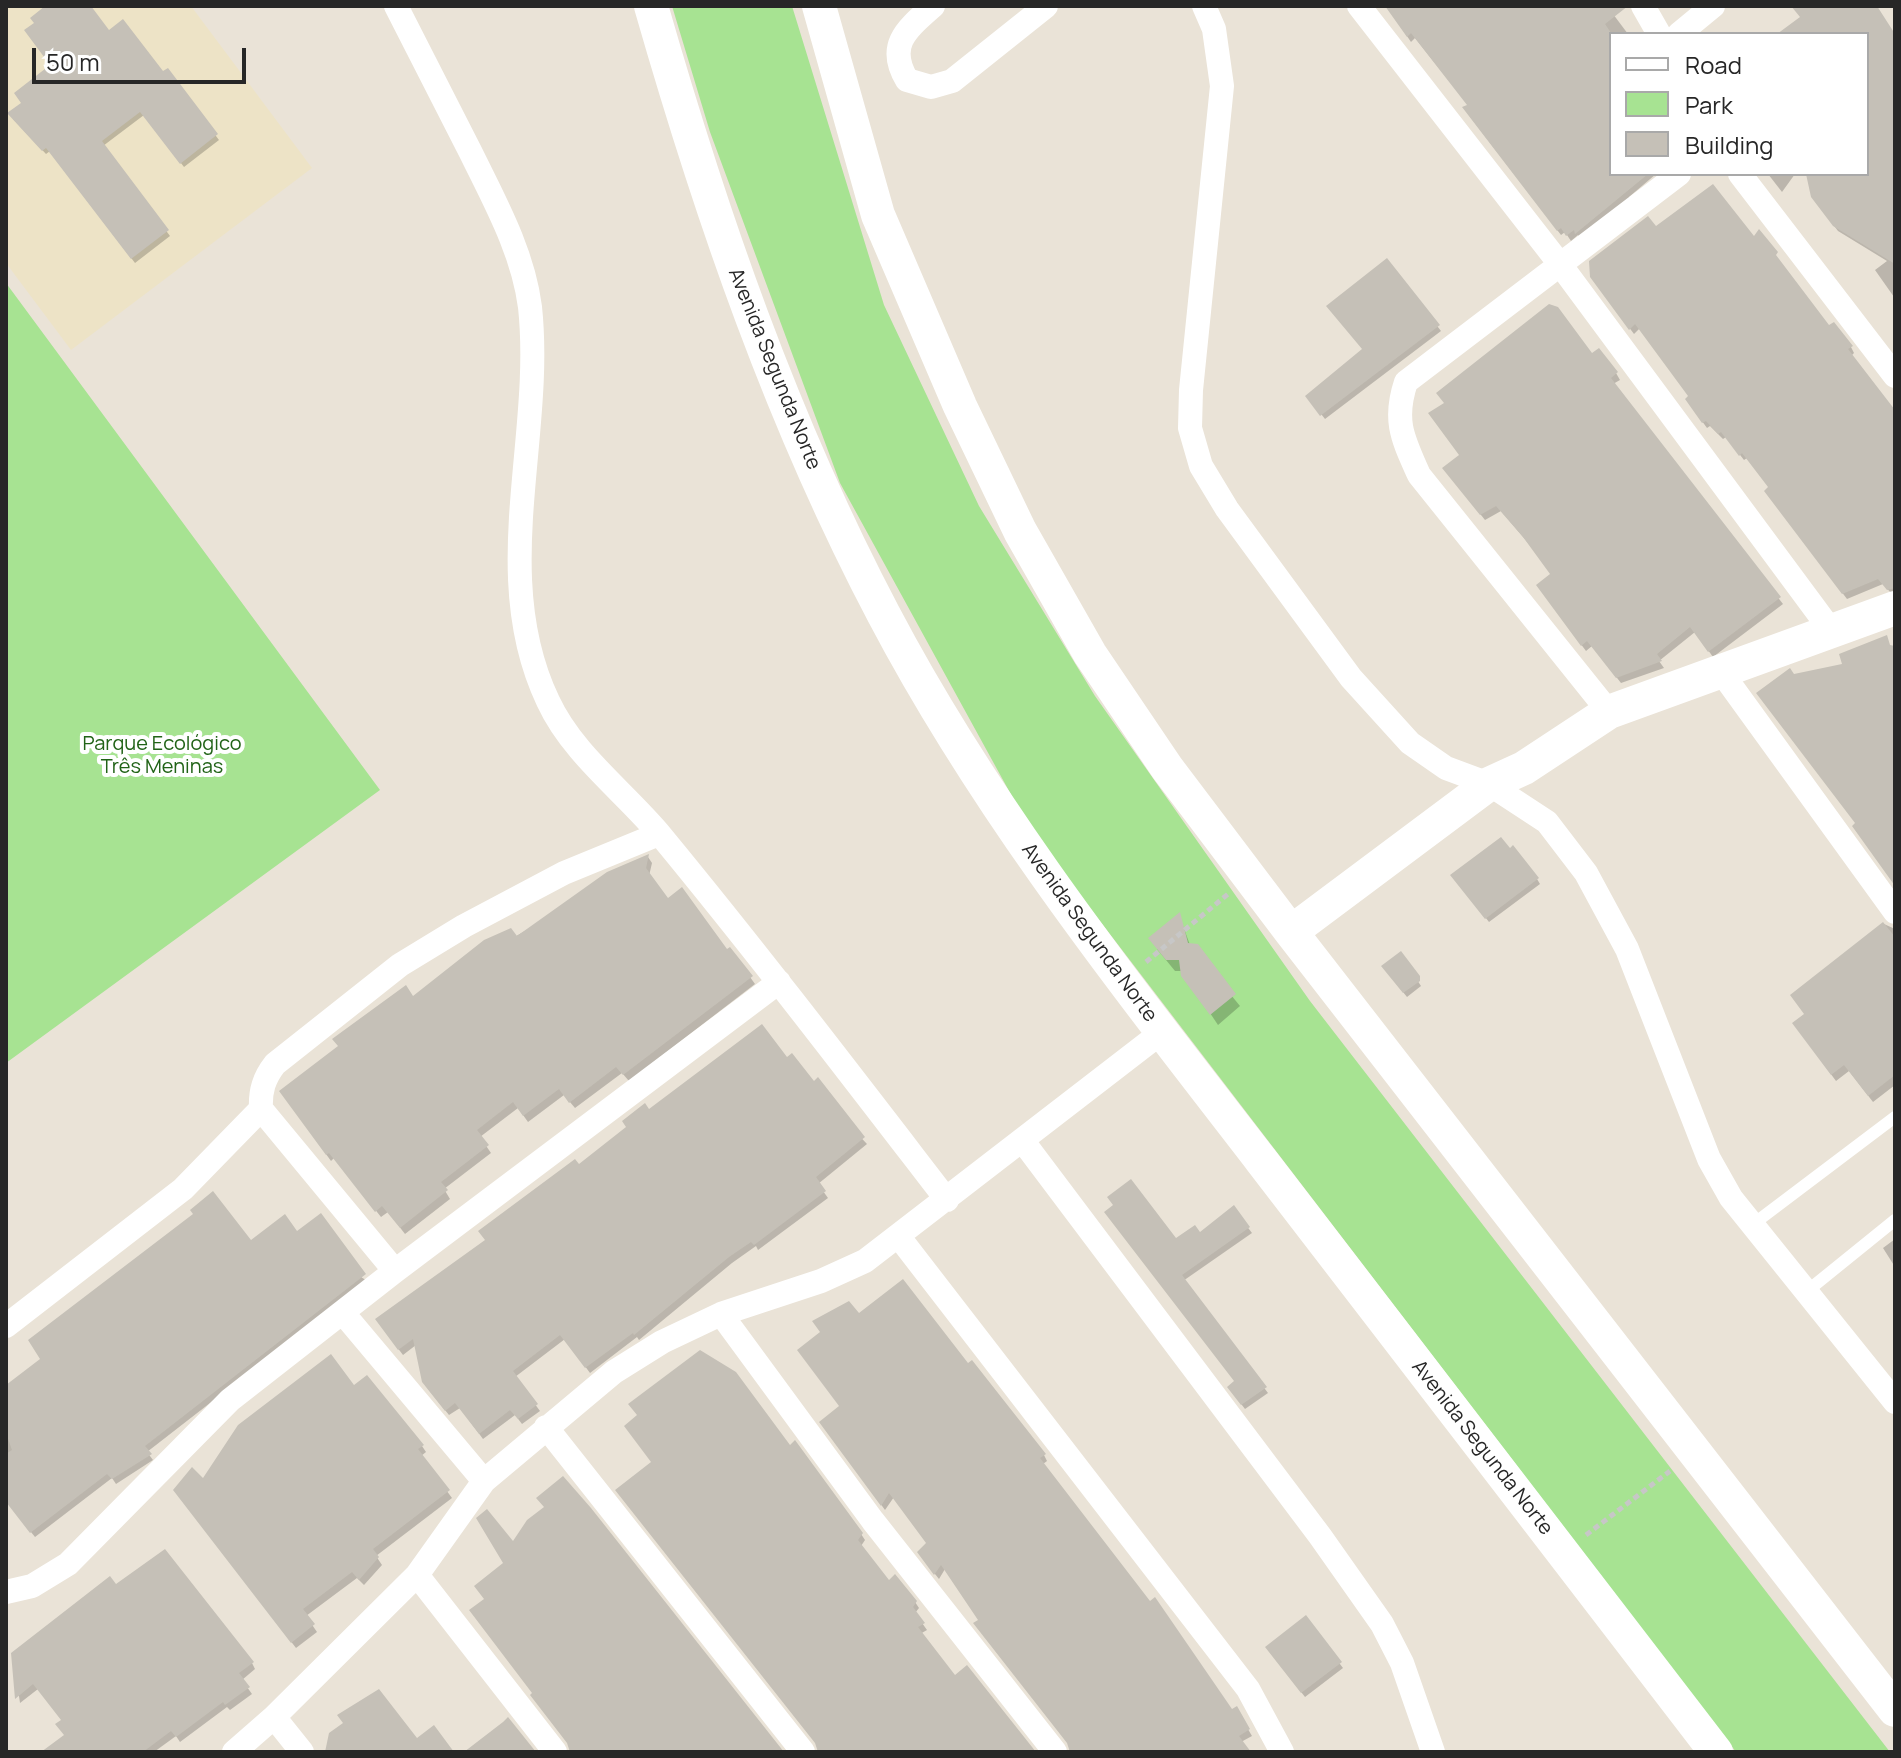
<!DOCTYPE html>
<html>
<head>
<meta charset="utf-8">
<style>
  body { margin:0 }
  #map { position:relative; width:1901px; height:1758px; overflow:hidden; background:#eae3d7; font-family:Manrope,sans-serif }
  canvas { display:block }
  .frame { position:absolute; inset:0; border:8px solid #272727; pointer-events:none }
  .legend { position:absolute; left:1609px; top:32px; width:260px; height:144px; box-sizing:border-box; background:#fff; border:2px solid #a9a9a9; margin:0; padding:10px 14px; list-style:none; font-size:24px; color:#272727 }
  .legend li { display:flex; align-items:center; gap:16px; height:40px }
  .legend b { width:40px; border:2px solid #a9a9a9 }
  .scale { position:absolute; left:32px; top:48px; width:214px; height:36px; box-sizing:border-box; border:4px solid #272727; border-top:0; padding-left:10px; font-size:24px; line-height:28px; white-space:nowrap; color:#272727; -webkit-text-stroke:6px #fff; paint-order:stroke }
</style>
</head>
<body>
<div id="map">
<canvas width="1901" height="1758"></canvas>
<div class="frame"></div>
<ul class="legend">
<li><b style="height:10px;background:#fff"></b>Road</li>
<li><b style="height:22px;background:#a7e392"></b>Park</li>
<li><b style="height:22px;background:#c5c0b7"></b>Building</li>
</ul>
<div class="scale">50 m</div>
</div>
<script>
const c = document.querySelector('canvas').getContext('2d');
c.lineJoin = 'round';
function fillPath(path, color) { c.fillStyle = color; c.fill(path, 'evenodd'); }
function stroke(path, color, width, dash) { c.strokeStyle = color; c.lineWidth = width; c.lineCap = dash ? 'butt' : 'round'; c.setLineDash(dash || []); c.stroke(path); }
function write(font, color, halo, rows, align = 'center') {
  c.font = font + ' Manrope,sans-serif'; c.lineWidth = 8; c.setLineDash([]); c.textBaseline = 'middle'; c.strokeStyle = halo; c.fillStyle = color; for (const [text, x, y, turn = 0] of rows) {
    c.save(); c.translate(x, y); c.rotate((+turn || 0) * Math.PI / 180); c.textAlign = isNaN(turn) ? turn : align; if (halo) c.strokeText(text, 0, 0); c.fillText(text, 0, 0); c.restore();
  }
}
const education = new Path2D(`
  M6,6H191L312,168L71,350L6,263Z`);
const green = new Path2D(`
  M672,6H792L884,305L979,506L1095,696L1310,1001L1890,1752H1736L1031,831L840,483L710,132Z
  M6,283L380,790L6,1063Z`);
const shadow = new Path2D(`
  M48,6H89L109,32L163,74L167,71L219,140L184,167L144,115L103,146L170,236L135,263L50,151L46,154L13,119L52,66L35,24Z
  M1403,6H1607L1628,34H1611V174H1656L1629,197L1631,200L1580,239L1578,235L1571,241L1565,232L1561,235L1468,114L1469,106L1415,38L1411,42L1396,20Z
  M1793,6H1873L1895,39L1894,297L1875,270L1887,261L1838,231L1817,203L1809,174H1867V34H1780L1802,18Z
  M1768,174H1795L1782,192Z
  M1656,229L1829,328L1851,347L1854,353L1851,356L1895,414V591L1891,593L1883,584L1847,599L1770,497V488L1747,458L1744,460L1726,437L1723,439L1710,426L1707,428L1691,406L1690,397L1640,328L1634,334L1596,283Z
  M1387,260L1441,331L1325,419L1311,401L1364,350Z
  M1592,356L1616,373L1620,380L1613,384L1783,604L1713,657L1695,632L1659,661L1664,668L1621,683L1592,646L1586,651L1542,592L1552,575L1529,544L1501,511L1485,520L1449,475Z
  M648,857L652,863L649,876L668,901L726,952L730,949L755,984L629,1081L622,1073L575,1108L564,1095L528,1122L518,1108L480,1137L491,1153L444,1189L450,1199L405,1234L388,1212L381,1217L334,1158L331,1161L286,1099L413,998Z
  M1537,879L1540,884L1489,922L1456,880Z
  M1179,915L1190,945L1240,1006L1218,1025L1182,971H1175L1157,949Z
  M1884,924L1895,929V1085L1873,1102L1849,1071L1836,1081L1799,1031L1806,1015Z
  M1400,954L1421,986L1407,997L1386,971Z
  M787,1060L867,1144L818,1184L828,1198L758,1250L756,1246L732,1263L639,1340L637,1337L590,1373L565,1339L515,1377L540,1411L522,1424L515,1415L483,1439L460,1408L449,1415L428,1389L416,1345L403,1355L381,1326L649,1112Z
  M1233,1208L1252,1233L1183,1281L1268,1393L1245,1409L1232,1392L1236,1382L1110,1217L1175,1241L1200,1234Z
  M297,1233L367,1281L147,1452L153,1460L116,1484L112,1478L35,1537L6,1501V1388L250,1243Z
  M1895,1239V1267L1883,1248Z
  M858,1316L968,1366L1044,1455L1047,1461L1043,1464L1232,1711L1236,1709L1252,1736L1241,1742L1249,1752H1070L1069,1744L945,1569L939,1579L923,1559L928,1544L894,1497L885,1510L825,1428L841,1407Z
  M354,1388L422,1446L426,1452L421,1456L452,1498L376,1556L382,1565L364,1585L357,1578L306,1616L317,1632L296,1648L180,1497Z
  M790,1447L861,1534L865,1540L861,1546L889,1583L915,1602L919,1608L915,1613L927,1630L920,1634L954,1678L1032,1752H818Z
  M116,1587L252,1663L255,1669L242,1680L252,1694L230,1710L227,1707L180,1742L176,1736L154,1752H44L66,1736L63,1721L38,1689L20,1703L13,1654Z
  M1305,1618L1343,1668L1305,1697L1270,1652Z`);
const building = new Path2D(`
  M45,6H91L109,30L123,19L163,71L168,68L218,134L180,164L140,112L102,141L169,230L131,259L46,148L42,151L7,113L21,103L14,93L50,65L24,30L34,23L30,18Z
  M1385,6H1628L1605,24L1611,33V174H1648L1575,234L1574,230L1566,236L1561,228L1557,231L1462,107L1467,105L1411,33L1407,37Z
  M1791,6H1877L1895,34V264L1833,226L1811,197L1806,174H1867V34H1777L1800,17Z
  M1713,184L1754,236L1759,229L1778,252L1776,255L1829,325L1834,322L1853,346L1848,349L1895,410V588L1887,590L1878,579L1842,594L1764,491L1768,487L1742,453L1739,456L1721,432L1718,434L1706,421L1702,423L1685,399L1688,396L1635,324L1629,330L1590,277L1589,261L1648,216L1656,226Z
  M1387,258L1440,325L1320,416L1305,396L1362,349L1326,306Z
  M1549,304L1558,307L1592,353L1599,348L1618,372L1611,378L1781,597L1708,652L1690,627L1657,654L1662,661L1616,678L1587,641L1581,646L1536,585L1550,574L1523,537L1496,506L1480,515L1442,468L1459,455L1428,413L1444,403L1436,393Z
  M1887,635L1890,645L1895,646V886L1852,826L1855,823L1756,693L1790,668L1794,674L1842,664L1839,654Z
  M1501,837L1510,848L1513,845L1539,878L1485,919L1450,875Z
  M649,854L646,868L668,898L682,887L727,949L730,947L753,976L623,1075L616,1067L569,1103L559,1089L523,1116L513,1102L477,1130L489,1145L441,1182L448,1190L400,1228L382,1206L375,1212L329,1153L326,1155L279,1091L338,1046L332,1039L406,985L413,996L484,940L511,928L517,936L607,872Z
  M1180,912L1188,943L1198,944L1236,994L1210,1015L1181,976L1179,960H1166L1148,938Z
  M1883,922L1895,937V1075L1868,1096L1844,1065L1831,1075L1792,1023L1804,1014L1790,995Z
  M1401,951L1420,976V981L1403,993L1381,966Z
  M762,1024L787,1057L792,1053L814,1081L818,1077L865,1137L816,1177L826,1191L754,1245L751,1242L729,1257L634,1335L633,1333L585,1368L560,1335L513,1371L538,1404L518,1419L510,1410L479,1434L455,1403L445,1411L422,1382L413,1339L398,1350L375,1319L485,1240L478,1231L575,1159L579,1164L626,1127L622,1121L645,1103L649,1109Z
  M1131,1179L1176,1238L1195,1225L1200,1232L1234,1205L1250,1227L1182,1275L1267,1387L1241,1405L1227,1387L1234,1381L1104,1212L1113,1205L1107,1197Z
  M213,1191L251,1240L285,1214L297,1231L321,1213L366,1274L145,1446L152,1454L112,1479L107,1474L30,1533L6,1502V1454L12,1450L6,1433V1385L40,1359L28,1340L193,1214L190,1210Z
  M903,1279L968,1363L972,1360L1046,1454L1040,1458L1150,1601L1155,1597L1232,1709L1237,1706L1250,1729L1239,1736L1251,1752H1070L1067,1743L973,1623L978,1620L941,1565L934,1575L917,1552L926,1543L889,1493L881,1506L819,1422L839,1406L797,1350L820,1332L812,1321L849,1301L859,1313Z
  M700,1350L736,1372L790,1445L795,1440L863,1533L858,1540L889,1580L895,1574L917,1601L913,1607L925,1623L918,1627L955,1675L967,1665L1036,1752H818L815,1743L615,1490L651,1462L624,1426L637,1415L628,1404Z
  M331,1354L354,1385L367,1375L424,1445L418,1449L450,1490L373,1549L379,1557L359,1580L352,1572L303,1609L315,1624L291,1643L173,1490L192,1467L203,1478L238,1425Z
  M563,1476L591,1508L784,1752H570L567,1743L530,1695L532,1693L469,1610L484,1599L474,1586L503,1563L476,1518L487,1509L513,1541L527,1520L544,1507L536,1498Z
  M165,1549L254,1662L239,1673L250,1687L225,1705L223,1702L176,1737L171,1731L143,1752H41L64,1735L55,1724L61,1720L33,1684L15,1699L11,1653L110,1576L116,1584Z
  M1306,1615L1342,1662L1301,1693L1265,1647Z
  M379,1689L417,1738L434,1725L454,1752H325L329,1733L343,1723L337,1715Z
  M508,1717L536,1752H464L503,1722Z`);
const path = new Path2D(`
  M1146,962L1228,894
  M1586,1535L1670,1471`);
const lane = new Path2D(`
  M1752,1225L1895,1117
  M1806,1292L1895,1220`);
const street = new Path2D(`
  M396,6C421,55 446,104 471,153C495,202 523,252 530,307C544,438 488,575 548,701C573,755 625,792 662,837C760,956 853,1078 947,1200
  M933,6C907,29 886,45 907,80L931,87L952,81L1046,6
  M1204,6L1214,29L1222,86L1191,390L1190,428L1201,466L1227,509L1351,678L1410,743L1446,768L1489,784L1547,822L1586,873L1627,949L1709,1159L1731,1198L1895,1402
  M1359,6L1559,263L1830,629
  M1643,6L1659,34
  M1679,34L1713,6
  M1740,174L1895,376
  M1719,669L1895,912
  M1609,712L1419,475C1403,439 1393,421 1406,382L1679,174
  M1022,1140L1320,1536L1382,1624L1402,1663L1433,1752
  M899,1237L1248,1689L1282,1752
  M395,1271L261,1109C260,1091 264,1078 275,1064L400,965L464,926L564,873L659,834
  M343,1313L484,1481
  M721,1314L873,1521L1055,1752
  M6,1326L183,1189L261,1109
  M546,1427L803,1752
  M417,1575L555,1752
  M6,1592L32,1586L68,1564L230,1400L395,1271L779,982
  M274,1717L302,1752
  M234,1752L274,1717L417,1575L484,1481L614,1372L662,1342L721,1314L821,1281L865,1261L1162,1032`);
const secondary = new Path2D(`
  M651,6C711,215 782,422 884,615C987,811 1126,985 1261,1160C1413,1357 1564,1555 1716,1752
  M819,6L878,215L960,406L1020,531L1090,654L1167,768L1291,932L1895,1710
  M1291,932L1489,784L1524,768L1609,712L1895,608`);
const streetNames = [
  ["Avenida Segunda Norte",774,369,68],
  ["Avenida Segunda Norte",1089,933,54],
  ["Avenida Segunda Norte",1482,1448,52]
];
const parkNames = [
  ["Parque Ecológico",162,744],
  ["Três Meninas",162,767]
];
fillPath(education, '#ede3c6');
fillPath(green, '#a7e392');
fillPath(shadow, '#0003');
fillPath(building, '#c5c0b7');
stroke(path, '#c7c7c7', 5, [6, 4]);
stroke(lane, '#fff', 12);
stroke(street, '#fff', 24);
stroke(secondary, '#fff', 34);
write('20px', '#272727', '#fff', streetNames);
write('20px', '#216317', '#fff', parkNames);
</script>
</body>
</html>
